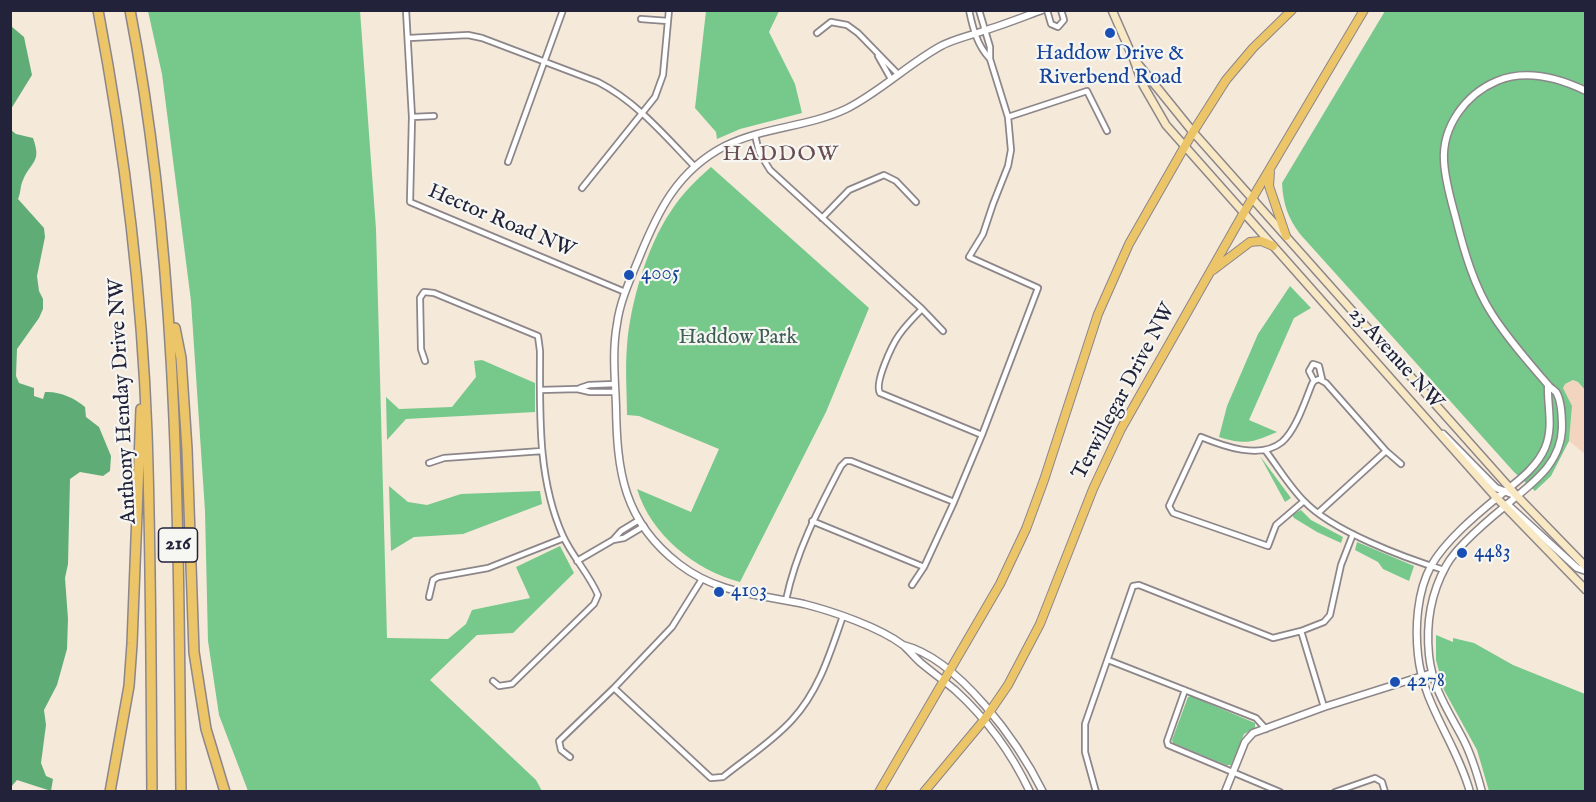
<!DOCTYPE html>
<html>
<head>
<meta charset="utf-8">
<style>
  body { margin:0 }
  #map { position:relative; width:1596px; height:802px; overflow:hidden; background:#f5e9da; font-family:"IM FELL English",serif }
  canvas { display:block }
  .frame { position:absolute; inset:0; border:12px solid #22223b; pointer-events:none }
</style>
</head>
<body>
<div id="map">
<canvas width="1596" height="802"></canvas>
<div class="frame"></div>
</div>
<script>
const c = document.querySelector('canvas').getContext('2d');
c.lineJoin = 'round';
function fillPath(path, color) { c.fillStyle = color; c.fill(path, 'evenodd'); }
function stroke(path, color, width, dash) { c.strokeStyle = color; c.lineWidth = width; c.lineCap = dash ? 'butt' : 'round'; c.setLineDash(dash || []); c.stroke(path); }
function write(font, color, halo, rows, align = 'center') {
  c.font = font + ' "IM FELL English",serif'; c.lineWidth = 4.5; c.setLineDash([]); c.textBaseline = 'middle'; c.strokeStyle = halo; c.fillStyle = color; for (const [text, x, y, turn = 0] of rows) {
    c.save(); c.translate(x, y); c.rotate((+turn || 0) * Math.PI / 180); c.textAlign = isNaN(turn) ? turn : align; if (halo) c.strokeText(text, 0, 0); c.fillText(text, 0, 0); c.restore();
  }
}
const built = new Path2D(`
  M1573,380L1578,382L1585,390V454L1569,441L1572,406L1563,388L1565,384Z`);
const green = new Path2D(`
  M148,11H360L376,229L387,638L448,639L466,624L472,610L530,598L516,567L560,546L574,573L513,633L477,635L430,680L536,780L542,791H248L219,715L208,641L205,511L191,301L162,74Z
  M706,11H779L769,32L795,84L802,113L740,129L717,139L716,132L695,108Z
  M1385,11H1585C1585,27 1583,43 1586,60L1585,390L1578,382L1573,380L1565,384L1563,388L1572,406L1569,441L1551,476L1535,491L1514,472L1300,234C1288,218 1283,204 1282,183Z
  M711,167L869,308L826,412L740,582C695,570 651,535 637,489L691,512L719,449L639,416L627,415C627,393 625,369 627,346C630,304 647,246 671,211C682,194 696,180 711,167Z
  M1290,286L1311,308L1294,318L1249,420L1277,432C1251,443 1246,445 1219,437L1227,406L1258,334Z
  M482,360L535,383V412L406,419L387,440L386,397L399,409L452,407L476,377L474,361Z
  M1260,456L1291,498L1285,502Z
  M389,486L408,502L427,505L461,494L540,491L542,504L463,534L414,537L391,551Z
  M1301,510L1311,520L1343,537L1341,543L1317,532L1294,518L1292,515Z
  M1357,542L1414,566L1409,581L1383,569L1378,562L1355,550Z
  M1436,635L1453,642V638L1474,643L1513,665L1585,694V791H1489L1477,750L1444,690L1436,660Z
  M1191,696L1255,723V728L1244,734L1231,765H1226L1173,743L1172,740L1188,697Z`);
const forest = new Path2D(`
  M11,26L24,37L32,75L11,109Z
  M11,130L16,134L33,138C42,163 31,161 23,180C20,186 21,192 18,199L44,228L45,237L37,276L39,291L43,299V309L39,318L17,349L16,376L19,383L34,388V396L43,399L45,392C59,391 75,398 85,407L86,417L99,427L111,456L110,471L103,476L80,472L70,479L68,564L65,578L68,619L67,649L57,685L44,710L46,725L41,763L46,776L53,779L51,791L17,780L11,787Z`);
const minor = new Path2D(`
  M406,10L412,117L410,202L625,292
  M969,10C973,29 977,45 990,59
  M1047,10L1051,24L1058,27L1064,20L1061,10
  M641,19L668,21
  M817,33L831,22L847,25L858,33L898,74
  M409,38L468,35L482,38L598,82C637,102 665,136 695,167
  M878,56L891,79
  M412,117L434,116
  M1008,117L1087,91L1107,131
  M755,135L759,152L770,170L922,309C914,317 906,325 899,335C892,345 874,383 880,393L982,435L1038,288L969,257L983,234L993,204L1008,166L1011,150L1008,117L990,59V47L979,10
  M508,162L563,10
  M582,188L655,97L663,75L669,10
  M822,218L849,190L884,175L896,181L916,202
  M922,309L943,331
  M425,361L421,349L420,298L424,292L434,293L538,336L540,351C540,412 537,478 563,536C572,556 589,574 598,595L594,604L512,684L499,686L493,681
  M1314,381L1309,371L1313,364L1319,366L1322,379
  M580,388L589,385L615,384
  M540,390L577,389L590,392H615
  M1265,450C1278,467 1289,486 1304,501C1332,531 1405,558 1444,570
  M1386,451L1401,464
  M429,463L444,458L542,451
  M1304,501L1276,525L1268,546L1173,513L1169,506L1201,437C1223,446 1260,460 1282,442C1296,430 1305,401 1312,384L1314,381L1319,379L1326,383L1386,451L1318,513
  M812,521L924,567L954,502L982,435
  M613,540L624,538L644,526
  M577,561L613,540L621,531L639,520
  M702,579L672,627L614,688L711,778L723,777C745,759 772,742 792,720C819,691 830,653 843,616
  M912,585L924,567
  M429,597L433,580L438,577L488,568L564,538
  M786,600C796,552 818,510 841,466L846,461H851L954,502
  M1301,631L1324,707
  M1108,660L1256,718L1266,729
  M1185,690L1167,741L1168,745L1280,792
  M570,757L561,750L559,741L614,688
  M1096,792L1085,752V724L1133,586L1139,585L1273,638L1301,631L1324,622L1330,615L1341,565L1353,534
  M1335,792L1375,778L1382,782L1385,792`);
const tertiary = new Path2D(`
  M1443,434L1496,488L1517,496
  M1507,504L1577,568L1586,571
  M903,645C959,659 1018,742 1043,792
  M1030,792C1012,754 987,719 955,690C944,681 932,672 921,663C914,657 909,650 903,645C879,627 832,611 804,604C758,594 718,594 679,564C623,521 617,471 616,406C615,379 612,351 617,324C620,301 630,280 639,258C658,211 677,171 725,146C763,127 808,127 846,109C880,92 908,64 941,46C954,39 969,36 983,31C1003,25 1023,17 1042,10
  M1225,792L1245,742L1253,733L1324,707L1432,673
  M1470,792C1457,744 1423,705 1418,655C1415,627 1417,592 1431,566C1445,541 1476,515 1498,497C1515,483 1536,469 1545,448C1554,426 1547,406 1548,385
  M1482,792C1477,773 1471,753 1461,735C1447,709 1432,686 1429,655C1426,625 1431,593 1446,566C1456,547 1487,521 1504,507C1529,485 1561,466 1562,428C1562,418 1562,401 1556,392C1554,390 1551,388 1549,386C1529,363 1508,339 1492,314C1474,286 1464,251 1456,219C1451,200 1445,181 1444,161C1442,126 1466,94 1497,81C1526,69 1559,78 1586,91`);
const secondary = new Path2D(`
  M1112,10L1134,60L1143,85L1166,125L1493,494L1586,590
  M1138,64L1193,132L1517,496L1586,567`);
const primary = new Path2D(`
  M1270,172L1269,186L1286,236
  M1213,270L1250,242L1261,241L1273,246
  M879,792L1000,584L1026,529L1044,480L1098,314L1129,244L1193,132L1226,80L1253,48L1292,10
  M924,792L984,720L1008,685L1040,624L1093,489L1121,429L1243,214L1364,10`);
const motorway = new Path2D(`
  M98,10C124,147 142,295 147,433C151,553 151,672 152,792
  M130,10C180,268 178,530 181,792
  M175,328L181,358L187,449L194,652L206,729L225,792
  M110,792L129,686L132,644L141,409`);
const markers = [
  [1110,33,6,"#1a4fb4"],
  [629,275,6,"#1a4fb4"],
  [1462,553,6,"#1a4fb4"],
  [719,592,6,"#1a4fb4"],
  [1395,682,6,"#1a4fb4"]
];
const shields = [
  [178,545,39]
];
const shieldNames = [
  ["216",178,545]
];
const transitNames = [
  ["Haddow Drive &",1110,55,"center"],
  ["Riverbend Road",1110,79,"center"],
  ["4005",641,275],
  ["4483",1474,553],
  ["4103",731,592],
  ["4278",1407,682]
];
const streetNames = [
  ["Hector Road NW",501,222,23],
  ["23 Avenue NW",1395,359,48],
  ["Terwillegar Drive NW",1125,392,-62],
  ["Anthony Henday Drive NW",124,401,-93]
];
const parkNames = [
  ["Haddow Park",738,339]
];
const neighbourhoodNames = [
  ["HADDOW",781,155]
];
fillPath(built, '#f3d4bf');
fillPath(green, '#76c88b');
fillPath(forest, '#60ac77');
stroke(minor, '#8c868a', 8);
stroke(tertiary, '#8c868a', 9);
stroke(secondary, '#8c868a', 10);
stroke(primary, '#8c868a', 10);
stroke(motorway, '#8c868a', 12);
stroke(minor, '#fff', 4.5);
stroke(tertiary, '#fff', 6);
stroke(secondary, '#f8e8c3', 7);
stroke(primary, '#edc569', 8);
stroke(motorway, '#edc569', 9);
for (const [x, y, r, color] of markers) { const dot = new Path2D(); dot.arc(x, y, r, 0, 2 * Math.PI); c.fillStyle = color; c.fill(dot); stroke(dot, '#f6f6f2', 2); }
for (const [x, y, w] of shields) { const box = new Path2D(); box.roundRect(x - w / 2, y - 17, w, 34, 4.5); c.fillStyle = '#f6f6f2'; c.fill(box); stroke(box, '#22223b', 1.5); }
write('bold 20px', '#22223b', null, shieldNames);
write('21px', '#164399', '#f6f6f2', transitNames, 'left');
write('21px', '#22223b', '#f6f6f2', streetNames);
write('21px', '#3f5c57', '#f6f6f2', parkNames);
c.letterSpacing = '1.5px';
write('22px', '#6a4e54', '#f6f6f2', neighbourhoodNames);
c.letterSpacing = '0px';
</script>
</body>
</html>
